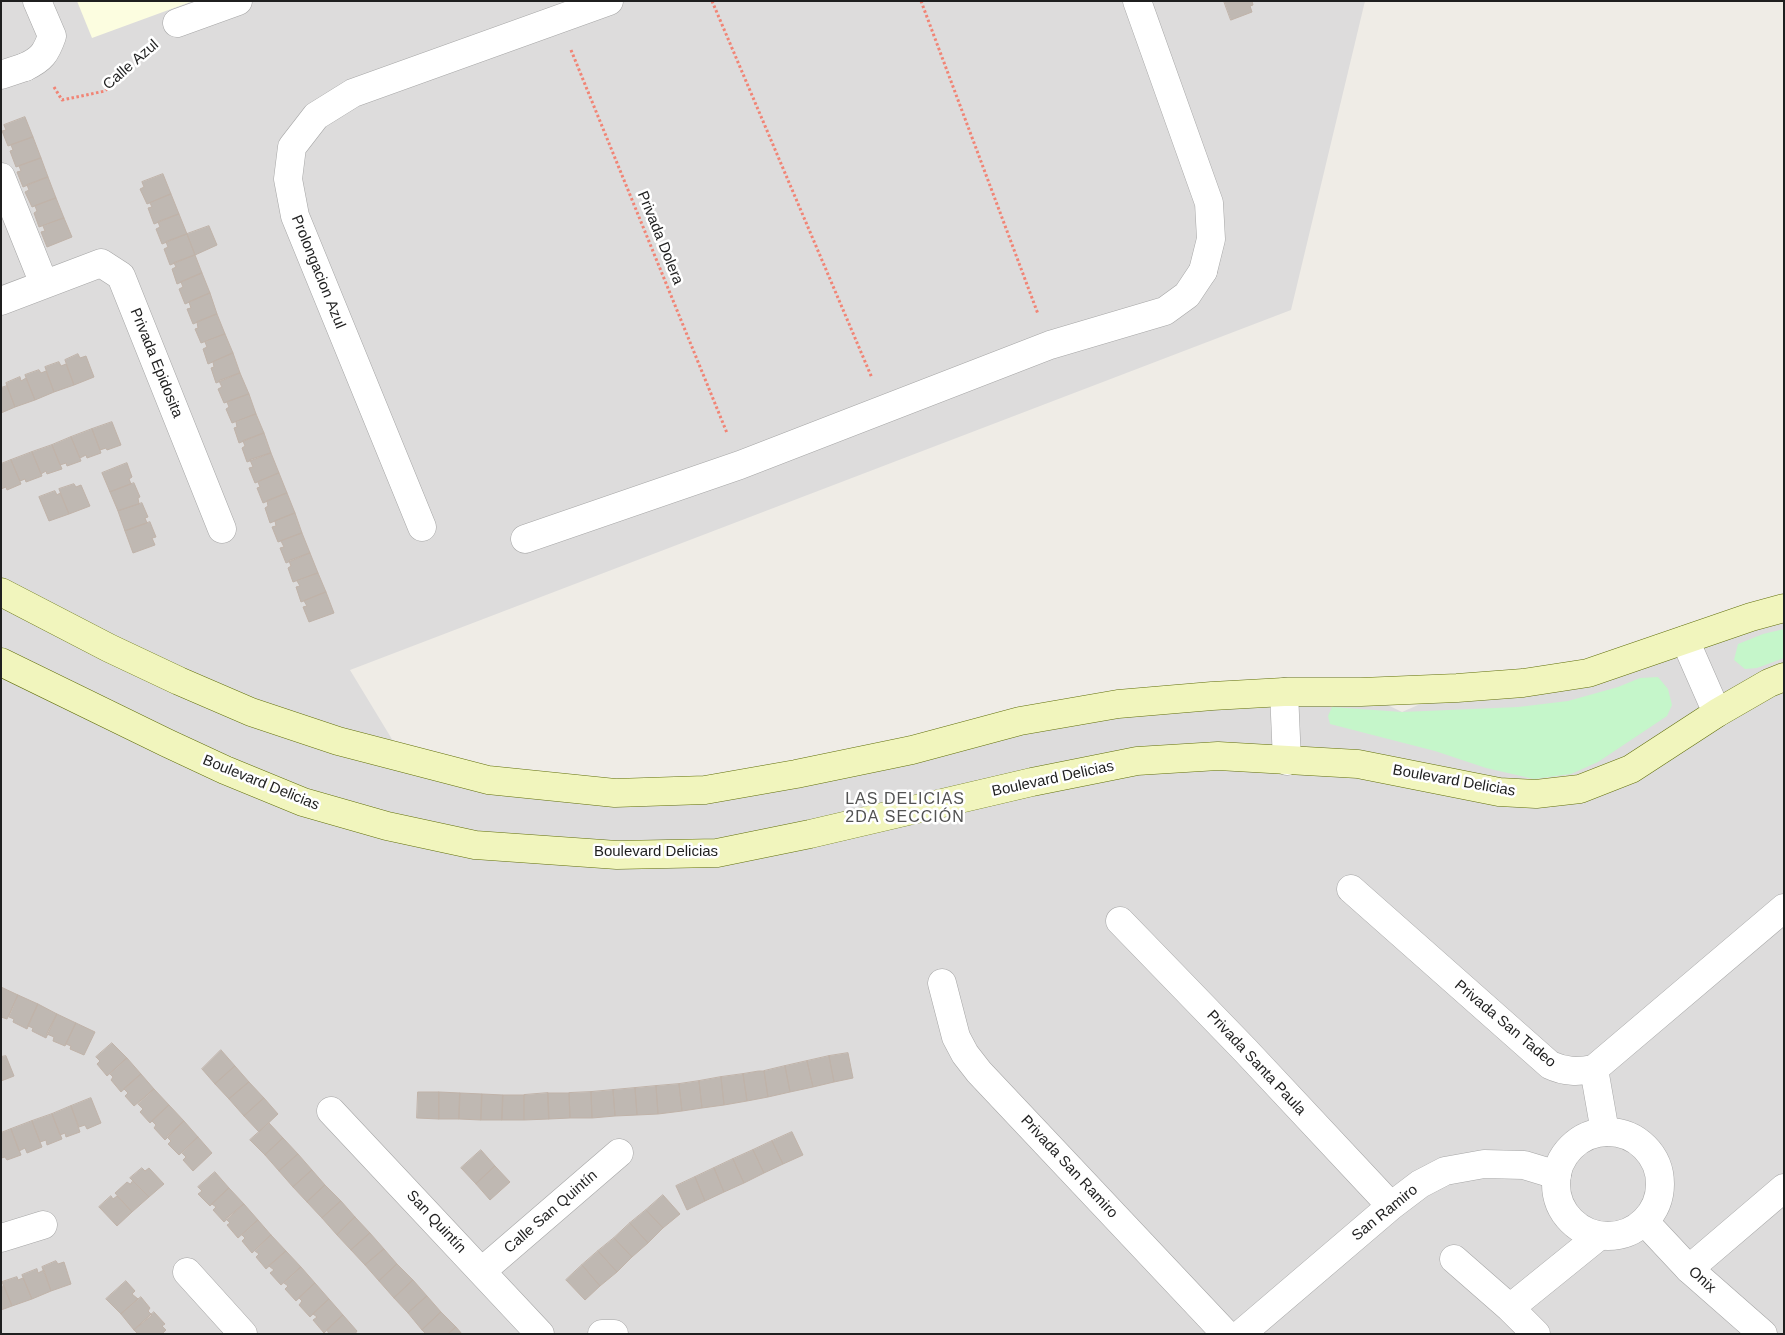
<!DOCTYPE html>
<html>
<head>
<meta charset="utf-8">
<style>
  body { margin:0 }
  #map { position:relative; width:1785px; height:1335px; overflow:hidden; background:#efece6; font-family:Helvetica,sans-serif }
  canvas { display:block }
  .frame { position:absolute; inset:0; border:2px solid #1f1f1f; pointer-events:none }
</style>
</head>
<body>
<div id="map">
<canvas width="1785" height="1335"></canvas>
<div class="frame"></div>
</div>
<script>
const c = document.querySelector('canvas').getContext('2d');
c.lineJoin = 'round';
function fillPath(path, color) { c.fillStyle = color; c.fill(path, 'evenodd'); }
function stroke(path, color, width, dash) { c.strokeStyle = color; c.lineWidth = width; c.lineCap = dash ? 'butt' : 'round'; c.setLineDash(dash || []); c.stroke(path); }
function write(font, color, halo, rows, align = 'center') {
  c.font = font + ' Helvetica,sans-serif'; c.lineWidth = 5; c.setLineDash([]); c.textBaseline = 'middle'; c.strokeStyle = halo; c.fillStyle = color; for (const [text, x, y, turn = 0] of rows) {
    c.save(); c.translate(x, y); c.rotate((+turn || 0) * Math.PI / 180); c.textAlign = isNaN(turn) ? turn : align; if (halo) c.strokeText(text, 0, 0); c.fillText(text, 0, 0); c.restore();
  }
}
const residential = new Path2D(`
  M1,1H1365L1291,310L350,670L404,759L615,793L1284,692L1332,707L1361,692L1402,712L1457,688L1523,683L1784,608V1334H1Z`);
const education = new Path2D(`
  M77,1H193L92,38Z`);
const park = new Path2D(`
  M1784,629V658L1757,668L1745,669L1734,660L1738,644L1763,634Z
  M1658,677L1668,689L1672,705L1667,716L1598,762L1571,774L1534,779L1486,768L1435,751L1330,724L1328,716L1332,707L1402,712L1518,707L1568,701L1618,687L1640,678Z`);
const building = new Path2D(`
  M1224,1H1252L1253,5L1250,6L1252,12L1231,20Z
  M25,117L33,137L8,146L2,131L6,130L4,125Z
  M33,137L41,158L16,167L10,151L13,150L11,145Z
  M41,158L48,177L23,187L17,172L21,171L19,166Z
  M163,174L171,194L147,204L140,189L144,187L142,182Z
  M48,177L56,198L32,207L25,192L29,190L27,185Z
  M171,194L179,214L154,224L148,208L152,207L150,203Z
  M56,198L64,218L39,227L34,213L37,211L35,206Z
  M179,214L187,234L162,244L156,229L160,227L158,222Z
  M64,218L72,237L47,247L41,232L45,231L43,226Z
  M209,226L217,245L195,255L187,234Z
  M187,234L195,255L170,265L164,249L168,247L166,242Z
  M195,255L202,273L177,284L172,269L176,267L174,263Z
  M202,273L210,293L185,304L179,289L183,287L181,282Z
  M210,293L217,314L193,324L187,309L191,308L189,302Z
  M217,314L225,334L201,343L195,329L198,328L197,322Z
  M225,334L233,353L208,364L203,349L207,347L205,342Z
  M233,353L240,373L216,383L211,368L214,367L213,362Z
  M78,354L80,358L86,356L94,377L74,385L65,360Z
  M59,362L61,366L66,364L74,385L54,392L45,367Z
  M39,370L41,373L46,371L54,392L35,400L25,375Z
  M240,373L249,394L224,403L218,389L222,387L219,381Z
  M20,377L21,381L26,378L35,400L15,407L6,383Z
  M7,386L15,407L1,413V388Z
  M249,394L256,414L232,423L226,409L229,407L227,402Z
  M256,414L264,433L239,443L234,428L237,427L236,422Z
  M112,422L121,445L107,450L106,448L100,450L92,429Z
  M92,429L101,453L87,458L86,455L80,458L71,437Z
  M264,433L271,453L247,462L242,448L245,446L243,441Z
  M71,437L81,461L67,466L66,463L60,465L52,445Z
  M52,445L62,469L47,474L46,471L41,474L32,452Z
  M32,452L42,476L26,482L25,479L20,481L11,460Z
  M271,453L279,473L255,483L249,468L253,467L250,460Z
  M11,460L21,484L7,490L6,487L1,489V464Z
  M127,463L132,477L129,479L131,484L110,492L102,473Z
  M279,473L287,493L263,503L257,488L260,487L258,482Z
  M134,483L140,497L138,498L139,504L118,511L110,492Z
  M74,484L76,487L81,485L90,506L69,514L59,489Z
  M55,491L57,495L60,493L69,514L49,521L39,497Z
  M287,493L295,513L270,523L265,508L268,506L267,501Z
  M142,503L148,517L145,518L147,523L125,531L118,511Z
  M295,513L302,533L278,542L272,527L276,526L275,521Z
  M150,522L156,537L152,538L155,545L133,553L125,531Z
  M302,533L310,553L286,563L280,548L284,547L281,541Z
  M310,553L318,573L293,582L288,568L291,566L289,561Z
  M318,573L326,592L301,602L296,587L300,586L297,581Z
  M326,592L334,613L309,622L303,607L307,606L304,601Z
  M1,987L18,995L7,1019L1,1017Z
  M18,995L38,1004L27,1029L13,1022L14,1019L9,1017Z
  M38,1004L57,1014L46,1038L32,1031L33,1028L28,1026Z
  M57,1014L76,1023L65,1046L53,1041L54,1037L47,1034Z
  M76,1023L95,1032L84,1055L70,1049L71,1046L66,1044Z
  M112,1043L127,1058L107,1076L97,1064L100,1061L96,1057Z
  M221,1050L235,1066L215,1084L202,1069Z
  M848,1053L853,1078L834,1082L829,1056Z
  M6,1056L14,1076L1,1081V1057Z
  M829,1056L834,1082L813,1087L807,1061Z
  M127,1058L141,1074L121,1092L111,1080L113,1077L110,1074Z
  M807,1061L813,1087L790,1092L785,1066Z
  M235,1066L249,1082L229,1099L215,1084Z
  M785,1066L790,1092L768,1097L764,1071Z
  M759,1071H764L768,1097L747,1101L743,1074Z
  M141,1074L154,1089L134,1106L125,1096L128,1093L124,1089Z
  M743,1074L747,1101L724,1105L721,1077Z
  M721,1077L724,1105L702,1108L699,1081Z
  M699,1081L702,1108L682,1111L679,1084Z
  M249,1082L264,1098L244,1116L229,1099Z
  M679,1084L682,1111L658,1114L656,1086Z
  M656,1086L658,1114L637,1115L635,1088Z
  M635,1088L637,1115L615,1116L613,1090Z
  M154,1089L169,1105L150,1123L140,1112L143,1109L138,1104Z
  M613,1090L615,1116L592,1118L591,1092Z
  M418,1092H439V1119L417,1118Z
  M439,1092L460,1093L459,1119H439Z
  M591,1092L592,1118H570L569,1093Z
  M460,1093L482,1094L481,1120L459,1119Z
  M548,1093L549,1119L524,1120V1095Z
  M548,1093H569L570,1118L549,1119Z
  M482,1094L503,1095L502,1120H481Z
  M503,1095H524V1120H502Z
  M91,1098L101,1123L87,1129L85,1125L79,1127L71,1106Z
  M264,1098L278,1114L259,1132L244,1116Z
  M169,1105L184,1121L165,1140L154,1128L156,1125L152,1121Z
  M71,1106L80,1132L66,1137L65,1133L60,1135L52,1114Z
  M52,1114L62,1139L47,1145L46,1140L40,1142L32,1121Z
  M32,1121L42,1147L27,1153L25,1148L19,1151L11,1129Z
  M184,1121L198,1137L179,1155L168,1144L171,1141L167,1137Z
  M269,1123L283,1138L265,1155L250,1140Z
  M11,1129L21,1155L7,1160L5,1157L1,1158V1133Z
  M792,1132L803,1155L783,1164L772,1141Z
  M198,1137L212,1153L193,1171L183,1160L186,1157L182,1153Z
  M283,1138L298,1154L279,1171L265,1155Z
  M772,1141L783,1164L764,1173L753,1150Z
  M481,1150L495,1166L476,1184L461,1168Z
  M753,1150L764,1173L744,1183L733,1159Z
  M298,1154L312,1170L293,1187L279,1171Z
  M733,1159L744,1183L724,1192L714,1168Z
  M495,1166L510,1182L490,1200L476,1184Z
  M142,1168L145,1171L149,1168L164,1184L149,1197L130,1178Z
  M714,1168L724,1192L705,1201L695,1177Z
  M312,1170L325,1185L307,1202L293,1187Z
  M215,1172L229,1188L210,1206L198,1194L202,1191L198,1187Z
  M695,1177L705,1201L687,1210L676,1186Z
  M133,1181L149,1197L132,1212L115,1193L127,1182L130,1184Z
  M325,1185L341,1201L322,1218L307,1202Z
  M229,1188L244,1204L224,1222L213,1210L216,1207L212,1204Z
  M663,1195L680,1214L663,1228L646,1210Z
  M111,1196L113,1199L117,1196L132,1212L117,1226L99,1207Z
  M341,1201L355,1217L337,1235L322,1218Z
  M244,1204L258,1220L238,1238L227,1225L230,1223L226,1219Z
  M646,1210L663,1228L648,1243L630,1223Z
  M355,1217L370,1233L351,1250L337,1235Z
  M258,1220L271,1235L252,1253L242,1241L245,1238L242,1235Z
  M630,1223L648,1243L632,1257L614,1238Z
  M370,1233L384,1249L365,1265L351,1250Z
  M271,1235L286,1251L266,1269L256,1257L259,1254L255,1251Z
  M614,1238L632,1257L617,1272L598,1251Z
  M384,1249L397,1264L379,1281L365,1265Z
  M286,1251L301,1267L281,1285L270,1273L274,1270L269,1266Z
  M598,1251L617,1272L600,1286L582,1265Z
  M56,1261L58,1264L64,1262L71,1284L51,1291L42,1267Z
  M397,1264L413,1280L394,1298L379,1281Z
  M582,1265L600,1286L585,1300L566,1280Z
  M301,1267L315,1283L296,1301L285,1289L288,1286L284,1283Z
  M37,1269L38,1273L44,1270L51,1291L32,1299L22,1275Z
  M17,1277L18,1280L23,1278L32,1299L12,1306L2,1282Z
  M413,1280L427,1296L408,1313L394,1298Z
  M126,1281L135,1291L132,1294L138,1299L121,1314L106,1299Z
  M315,1283L329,1299L310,1317L299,1305L302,1301L299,1298Z
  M4,1286L12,1306L1,1310V1287Z
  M427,1296L441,1312L422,1330L408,1313Z
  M141,1297L150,1308L148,1311L152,1315L134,1330L121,1314Z
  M329,1299L343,1315L324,1333L313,1320L317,1317L313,1314Z
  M154,1312L165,1324L162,1326L166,1330L162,1334H138L134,1330Z
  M441,1312L456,1327L448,1334H426L422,1330Z
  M343,1315L357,1331L355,1334H329L327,1330Z
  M456,1327L462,1334H448Z`);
const path = new Path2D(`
  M712,1L872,378
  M921,1L1038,314
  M571,50L727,433
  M54,87L62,100L105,91L154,45`);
const minor = new Path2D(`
  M177,23L238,1
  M1,75L25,67
  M1,177L44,284
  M1,301L101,263L121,276L222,529
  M422,527L295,216L288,179L292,147L316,116L353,93L609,1
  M525,539L740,465L1050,345L1165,311L1187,295L1203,271
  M1351,889L1550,1065C1565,1072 1578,1072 1594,1069L1784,908
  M1120,921L1245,1050L1391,1206
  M942,983L956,1037L965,1054L979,1072L1226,1334
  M1594,1069L1605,1132
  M331,1111L540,1334
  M1,1238L43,1225
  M1454,1259L1510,1308L1536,1334
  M1689,1269L1784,1188
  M482,1271L619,1153
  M187,1272L243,1334
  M1510,1308L1599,1236
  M1241,1334L1391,1206L1420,1184L1445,1171L1484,1164L1524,1165L1557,1175`);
const tertiary = new Path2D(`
  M1137,1L1209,203L1211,239L1203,271
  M25,67C42,59 46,53 52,36L37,1
  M1685,640L1717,713
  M1284,692L1287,761
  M1556 1184a52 52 0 1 1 104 0a52 52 0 1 1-104 0Z
  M1645,1222L1689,1269L1763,1334
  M602,1334H614`);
const secondary = new Path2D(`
  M1,592L109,648L179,681L251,712L338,741L488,780L615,793L705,790L796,774L912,750L1020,721L1118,704L1212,696L1284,692H1361L1457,688L1523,683L1588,673L1751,617L1784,608
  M1,662L167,743L225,770L303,802L387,826L475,845L617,855L717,853L810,834L1032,782L1137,761L1218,756L1358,764L1499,792L1536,794L1580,789L1631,769L1717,713L1769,683L1784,677`);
const streetNames = [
  ["Calle Azul",131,65,-41],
  ["Privada Dolera",660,238,68],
  ["Prolongacion Azul",318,272,68],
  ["Privada Epidosita",156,363,68],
  ["Boulevard Delicias",1053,779,-12],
  ["Boulevard Delicias",1454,781,10],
  ["Boulevard Delicias",261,783,22],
  ["Boulevard Delicias",656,852],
  ["Privada San Tadeo",1505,1024,40],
  ["Privada Santa Paula",1256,1063,47],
  ["Privada San Ramiro",1069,1167,47],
  ["Calle San Quintín",551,1212,-41],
  ["San Ramiro",1385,1213,-39],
  ["San Quintín",436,1222,47],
  ["Onix",1702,1280,42]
];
const neighbourhoodNames = [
  ["LAS DELICIAS",905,800],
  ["2DA SECCIÓN",905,818]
];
fillPath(residential, '#dddcdc');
fillPath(education, '#fcfde0');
fillPath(park, '#c5f6ca');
fillPath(building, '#bfb8b2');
stroke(building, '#c0b3a9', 1);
stroke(minor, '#a6a6a6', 29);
stroke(tertiary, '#a6a6a6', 29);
stroke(secondary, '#62700c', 29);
stroke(path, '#f18475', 3, [2.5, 2.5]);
stroke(minor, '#fff', 28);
stroke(tertiary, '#fff', 28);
stroke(secondary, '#f1f5bd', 28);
write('15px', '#1f1f1f', '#fff', streetNames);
c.letterSpacing = '1px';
write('16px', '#525252', '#fff', neighbourhoodNames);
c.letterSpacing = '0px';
</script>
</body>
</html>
